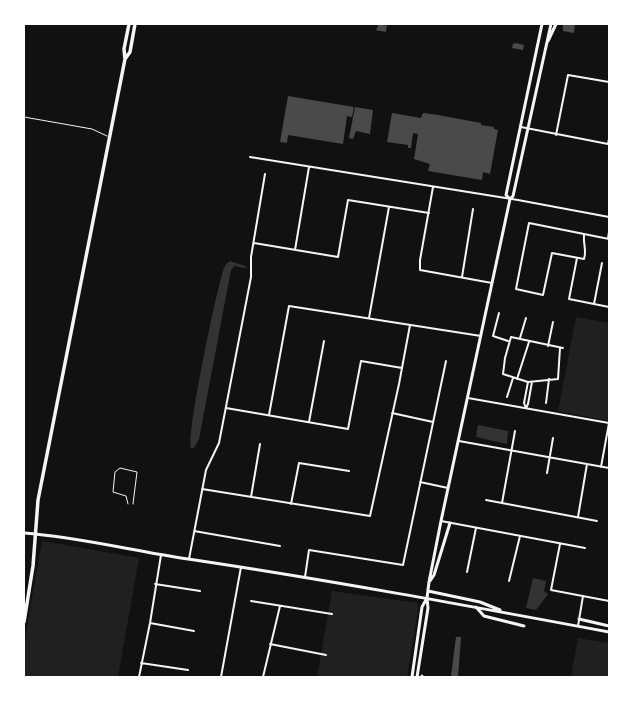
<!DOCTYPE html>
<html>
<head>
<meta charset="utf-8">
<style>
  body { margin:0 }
  #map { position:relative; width:633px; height:701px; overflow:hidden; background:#111; font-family:"Titillium Web",sans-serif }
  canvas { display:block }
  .frame { position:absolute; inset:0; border:25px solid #fff; pointer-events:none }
</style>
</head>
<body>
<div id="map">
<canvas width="633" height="701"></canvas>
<div class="frame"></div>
</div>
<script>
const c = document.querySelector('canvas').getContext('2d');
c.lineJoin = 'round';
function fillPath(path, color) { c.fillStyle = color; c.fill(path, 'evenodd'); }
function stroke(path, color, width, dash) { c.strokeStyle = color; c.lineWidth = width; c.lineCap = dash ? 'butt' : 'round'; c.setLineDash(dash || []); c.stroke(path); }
const green = new Path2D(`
  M576,317L609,323V421L558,411Z
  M42,541L139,558L118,677H24V643Z
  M332,591L418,603V611L407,677H317Z
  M578,638L609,643V677H571Z`);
const water = new Path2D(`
  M230,261L248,267L244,268L235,266L231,270L199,439L194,448H191C186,435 217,287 224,268C226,264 227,263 230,261Z
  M478,425L508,431L507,444L476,437Z
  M533,578L546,581L544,591L548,594L536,610L526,608Z`);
const building = new Path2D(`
  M379,24L387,25L386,32L376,30Z
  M563,24H575L574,33L563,31Z
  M516,43L524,45L523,50L512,48L513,44Z
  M288,96L354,107L352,117L347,116L343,144L288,135L287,143L280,142Z
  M355,107L373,110L370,134L356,131L353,139L349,138Z
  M392,113L421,118L423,113L438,115L481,123V125L494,127V129L498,130L490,174L483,172L482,180L428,171L430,164L414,159L418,134L413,133L411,148H408V145L387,142Z
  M456,637H461L458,677H451Z`);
const path = new Path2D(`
  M24,117L92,129L107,136`);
const service = new Path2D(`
  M128,504L126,496L113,492L115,472L120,468L137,472L133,504`);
const minor = new Path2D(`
  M521,127L608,144L609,139
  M556,135L568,75L609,82
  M250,157L518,200L609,217
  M433,187L420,260V270L492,283
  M584,235C583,245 587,249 584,259L552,253L543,295L516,289L529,223L609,239
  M608,238L609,232
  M254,243L338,257L348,200L429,213
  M295,250L309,167
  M577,258L569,299L609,307
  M462,277L473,209
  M594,304L602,263
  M499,313L493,336L508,341
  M369,318L389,207
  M520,338L526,318
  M548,346L553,322
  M560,348L558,379L528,382L503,374L505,358L511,337L563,348
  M517,379L529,342
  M528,382L524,403L526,408L528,404L532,382
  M507,397L513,378
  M468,398L609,423
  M546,403L549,379
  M226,408L348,429L361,361L402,368
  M392,413L433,422
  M269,415L289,306L481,336
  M309,422L324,341
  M459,441L609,468
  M601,467L609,423
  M547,473L553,438
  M420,482L448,488
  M202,489L370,516L399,384L410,325
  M251,497L260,444
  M486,500L597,521
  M502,503L515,431
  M291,504L299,463L349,471
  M578,517L587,464
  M441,521L585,548
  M194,531L280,546
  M560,544L551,590L609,601
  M189,559L206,470L219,443L251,277V257L265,174
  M467,572L476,528
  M305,577L309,550L403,565L446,361
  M509,581L520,536
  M155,584L200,591
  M251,601L332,614
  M150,623L194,631
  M578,626L583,596
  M270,644L326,655
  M141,663L188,670
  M139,677L150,623L161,555
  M221,677L241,567
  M263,677L280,606`);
const secondary = new Path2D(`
  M548,41L556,24
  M510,199L506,195L542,24
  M24,533C79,537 133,551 188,559C329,580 469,606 609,632
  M430,581L434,575L450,523
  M428,591L480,602L500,610
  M476,607L484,616L524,626
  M579,619L609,626
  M422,676V677
  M412,677L422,607L427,598
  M417,677L428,608L427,598L429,582L441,521L510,199L513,196L551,24`);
const trunk = new Path2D(`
  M125,59L130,52L135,24
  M24,622L33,566L38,500L125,59L124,49L129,24`);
fillPath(green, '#202020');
fillPath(water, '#333');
fillPath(building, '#4a4a4a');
stroke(path, '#f5f5f5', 1);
stroke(service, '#f5f5f5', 1);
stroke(minor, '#f5f5f5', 2);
stroke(secondary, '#f5f5f5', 3);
stroke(trunk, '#f5f5f5', 3.5);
</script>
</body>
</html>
